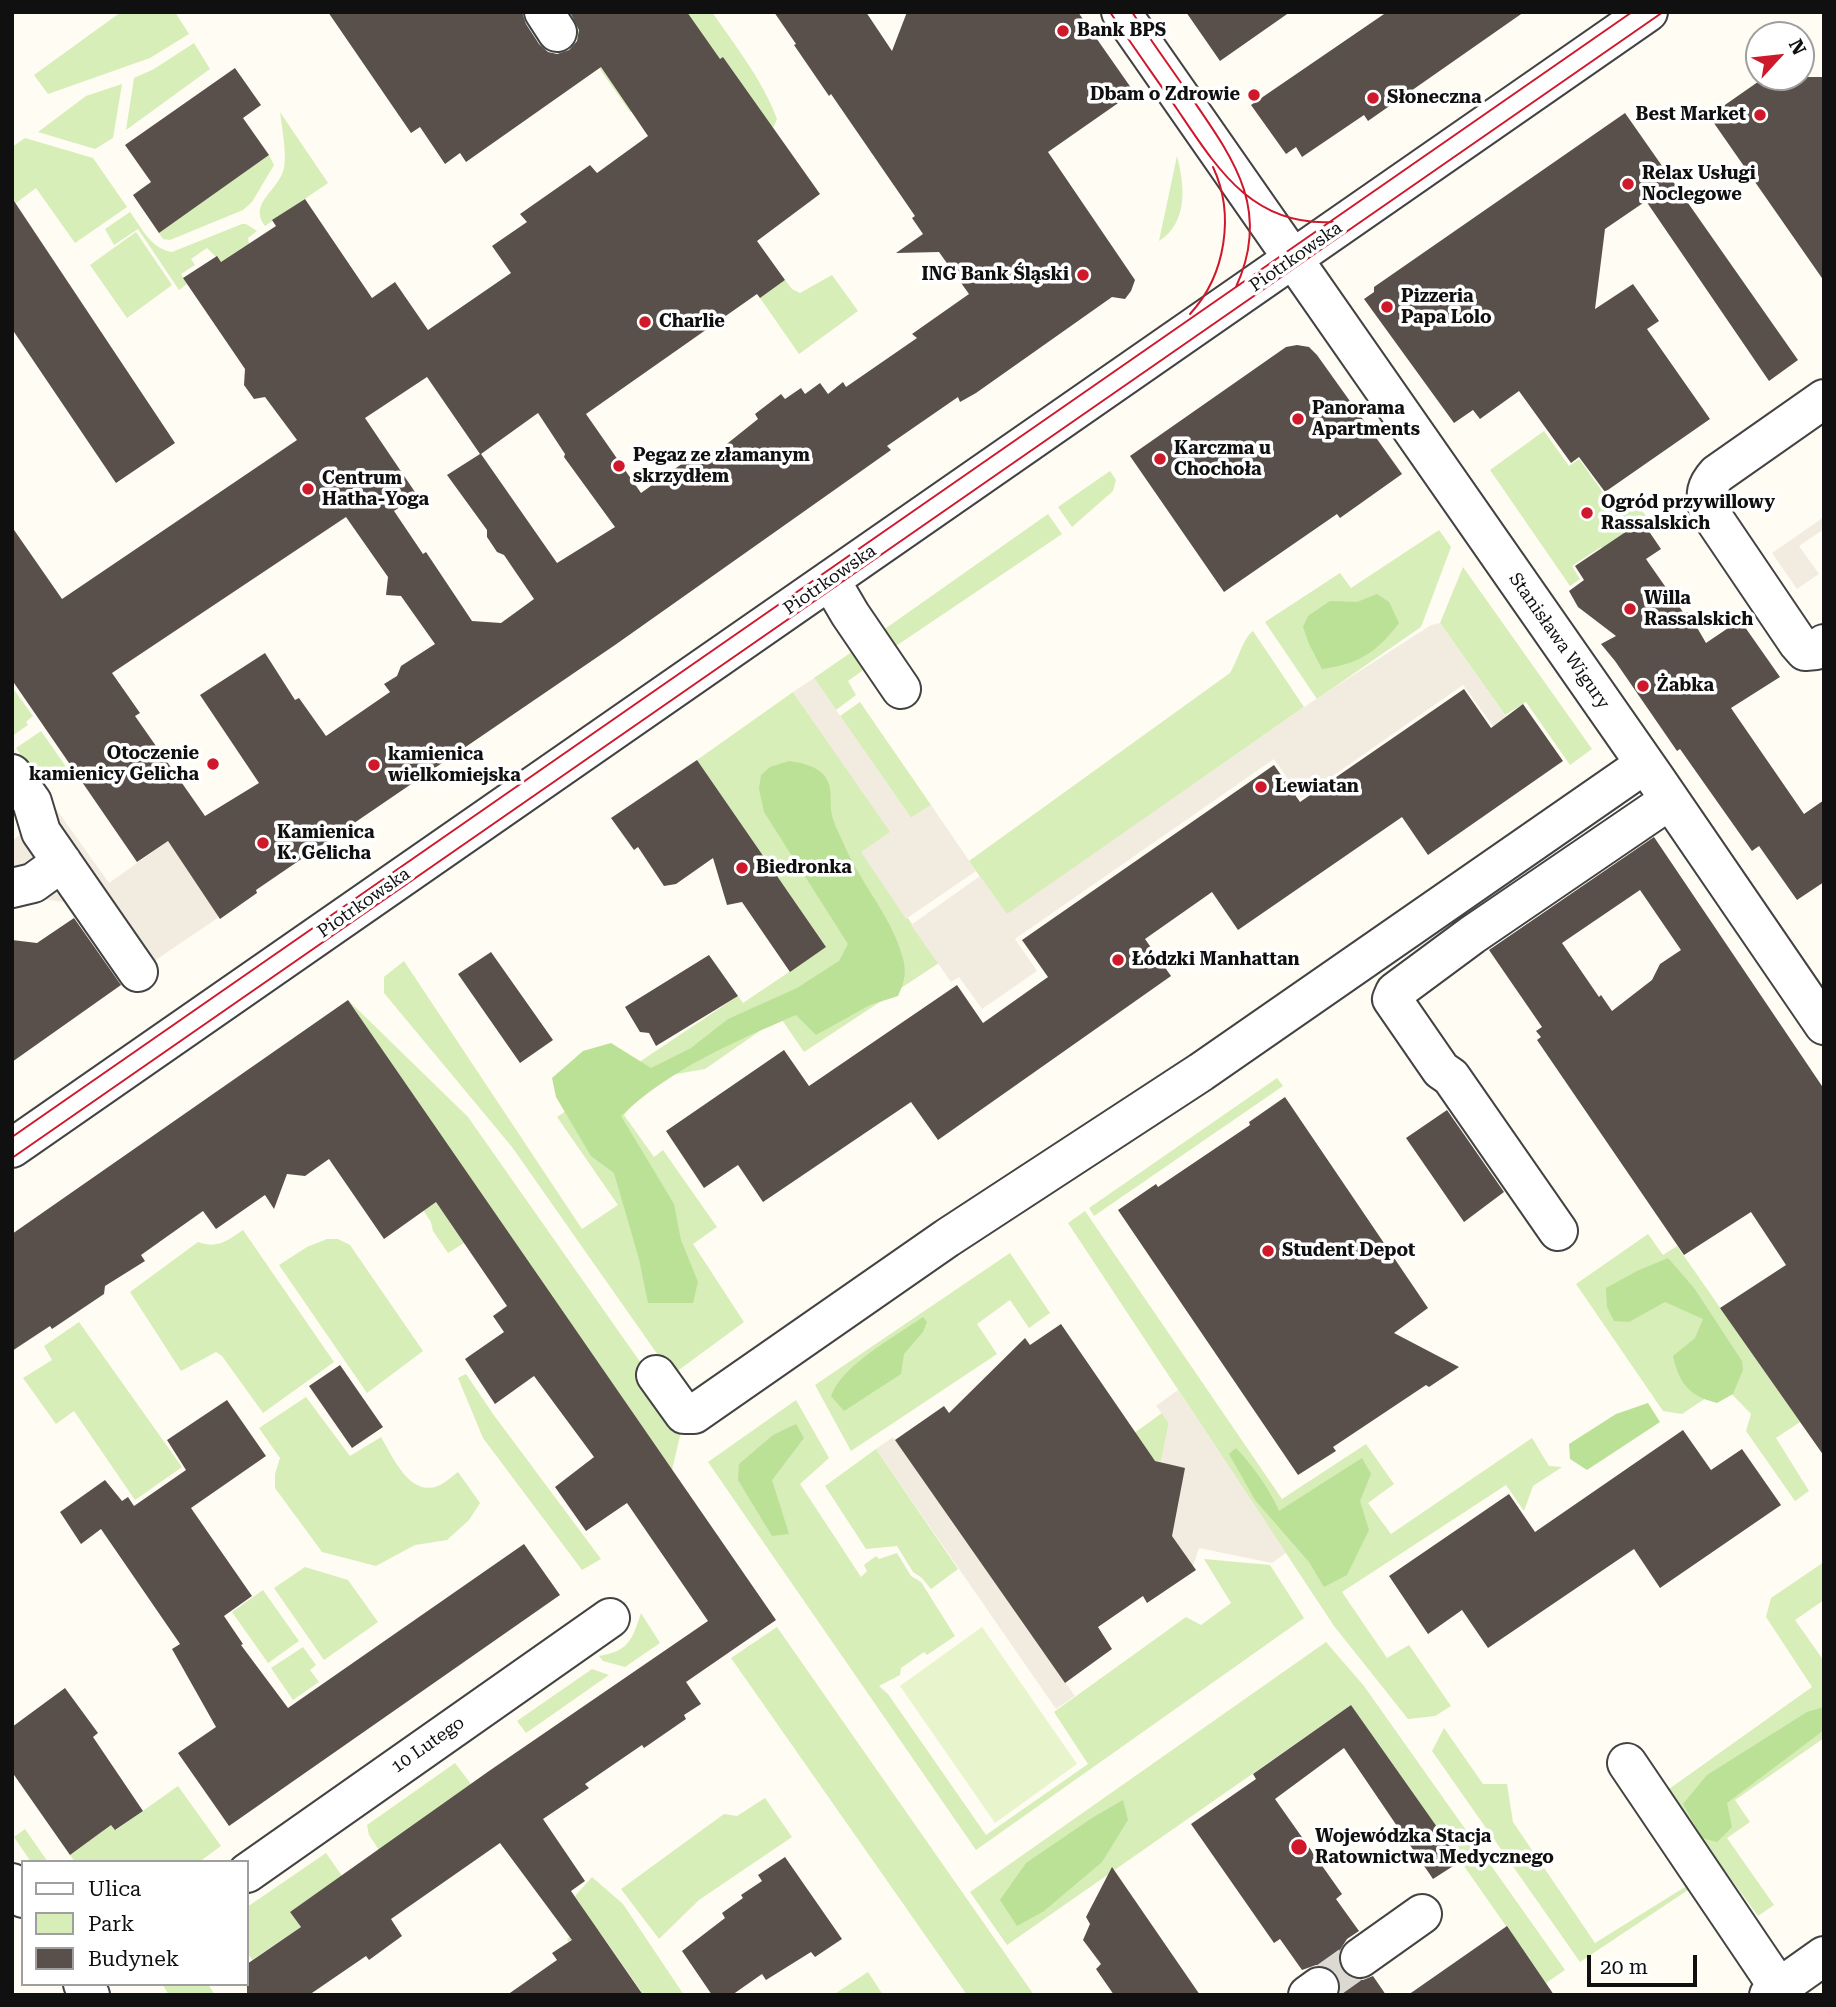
<!DOCTYPE html>
<html>
<head>
<meta charset="utf-8">
<style>
  body { margin:0 }
  #map { position:relative; width:1836px; height:2007px; overflow:hidden; background:#fffcf3; font-family:"Roboto Serif",serif }
  canvas { display:block }
  .frame { position:absolute; inset:0; border:14px solid #101010; pointer-events:none }
  .legend { position:absolute; left:21px; top:1860px; width:228px; height:126px; box-sizing:border-box; background:#fff; border:2px solid #9f9f9f; margin:0; padding:9px 12px; list-style:none; font-size:21px; color:#101010 }
  .legend li { display:flex; align-items:center; gap:14px; height:35px }
  .legend b { width:35px; border:2px solid #9f9f9f }
  .north { position:absolute; left:1745px; top:21px; width:70px; height:70px; box-sizing:border-box; background:#fff; border:2px solid #9f9f9f; border-radius:50%; rotate:63deg; font-size:19px; font-weight:700; line-height:28px; text-align:center; color:#101010 }
  .north::after { content:''; display:block; margin:auto; width:24px; height:32px; background:#cf192b; clip-path:polygon(50% 0,100% 100%,50% 72%,0 100%) }
  .scale { position:absolute; left:1587px; top:1955px; width:110px; height:32px; box-sizing:border-box; border:4px solid #101010; border-top:0; padding-left:9px; font-size:21px; line-height:24px; white-space:nowrap; color:#101010; -webkit-text-stroke:5px #fff; paint-order:stroke }
</style>
</head>
<body>
<div id="map">
<canvas width="1836" height="2007"></canvas>
<div class="frame"></div>
<ul class="legend">
<li><b style="height:9px;background:#fff"></b>Ulica</li>
<li><b style="height:19px;background:#d7eeb8"></b>Park</li>
<li><b style="height:19px;background:#5a504b"></b>Budynek</li>
</ul>
<div class="north">N</div>
<div class="scale">20 m</div>
</div>
<script>
const c = document.querySelector('canvas').getContext('2d');
c.lineJoin = 'round';
function fillPath(path, color) { c.fillStyle = color; c.fill(path, 'evenodd'); }
function stroke(path, color, width, dash) { c.strokeStyle = color; c.lineWidth = width; c.lineCap = dash ? 'butt' : 'round'; c.setLineDash(dash || []); c.stroke(path); }
function write(font, color, halo, rows, align = 'center') {
  c.font = font + ' "Roboto Serif",serif'; c.lineWidth = 7; c.setLineDash([]); c.textBaseline = 'middle'; c.strokeStyle = halo; c.fillStyle = color; for (const [text, x, y, turn = 0] of rows) {
    c.save(); c.translate(x, y); c.rotate((+turn || 0) * Math.PI / 180); c.textAlign = isNaN(turn) ? turn : align; if (halo) c.strokeText(text, 0, 0); c.fillText(text, 0, 0); c.restore();
  }
}
const green = new Path2D(`
  M121,12H175L189,34L150,58L48,94L34,75Z
  M560,12H712C736,47 762,79 777,119L773,128L723,57L702,72L630,112Z
  M194,43L210,69L126,130L134,78L154,69Z
  M122,84L113,138L95,149L38,132L86,96Z
  M280,112L328,183L265,226C247,203 280,190 284,168C287,154 282,128 280,112Z
  M25,138L93,158L127,207L75,243L36,188L12,206V147Z
  M269,155L274,165L252,202L243,210L170,240L163,239L159,233Z
  M1177,156C1185,186 1188,223 1159,241Z
  M130,212C142,228 151,249 172,252L242,224H246L257,231L248,238L249,244L221,262L207,248L191,259L195,265L181,274L187,284L179,290L138,229L114,245L105,229Z
  M136,232L172,285L127,318L90,265Z
  M832,275L858,311L799,354L760,298L785,280L792,289L800,293Z
  M1544,431L1569,466L1579,459L1620,516L1638,505L1654,527L1611,559L1601,547L1572,566L1580,579L1570,586L1490,470Z
  M1110,471L1116,480L1113,491L1072,527L1058,507Z
  M1048,514L1062,534L890,650L879,633Z
  M1439,530L1451,547L1421,627L1317,699L1265,622L1340,573L1351,588Z
  M1463,567L1592,749L1570,765L1526,702L1505,715L1440,623Z
  M1253,631L1304,707L1007,915L969,861L1230,673C1238,660 1243,638 1253,631Z
  M856,649L869,666L848,681L856,695L836,710L814,678Z
  M12,687L33,716L26,722L28,725L12,736Z
  M793,692L891,832L862,852L939,963L804,1052L780,1017L705,1069L665,1076L649,1084L624,1115L654,1157L663,1150L717,1227L693,1244L744,1322L672,1375L512,1147L384,993V977L404,961L582,1229L618,1205L557,1117L738,996L743,1003L826,947L697,760Z
  M860,702L931,805L911,818L840,716Z
  M41,731L67,768L42,785L16,748Z
  M348,1000L468,1117L683,1423L672,1470Z
  M1277,1078L1283,1086L1094,1216L1089,1208Z
  M400,1149L464,1243L448,1253L433,1231L431,1222L391,1162Z
  M1085,1211L1282,1499L1366,1444L1394,1484L1368,1503L1391,1534L1532,1438L1549,1466L1562,1467L1533,1486L1524,1511L1506,1485L1342,1592L1387,1658L1409,1645L1451,1706L1435,1716L1408,1719L1334,1626L1068,1223Z
  M243,1230L334,1362L263,1413L222,1356L216,1352L181,1371L130,1292L198,1242C217,1249 227,1241 243,1230Z
  M1648,1234L1663,1255L1677,1246L1800,1422L1776,1438L1809,1491L1795,1501L1746,1431L1751,1414L1724,1386L1682,1414L1663,1411L1576,1284Z
  M327,1239H338L350,1245L423,1351L367,1393L279,1265L307,1247Z
  M1010,1253L1050,1313L1029,1328L1010,1300L977,1324L997,1354L851,1451L815,1385Z
  M79,1322L182,1467L135,1500L74,1411L56,1424L23,1378L52,1360L44,1346Z
  M466,1374L493,1414L601,1559L582,1570L483,1438L458,1378Z
  M306,1397L350,1456L381,1437C393,1457 410,1499 440,1485C446,1482 453,1476 458,1472L480,1503L469,1520L447,1540L415,1545L376,1566L322,1552L275,1488V1474L280,1458L259,1428Z
  M796,1400L829,1458L800,1484L861,1577L867,1571L864,1565L876,1556L879,1559L897,1553L911,1576L921,1582L955,1636L927,1655L924,1652L901,1668L900,1675L879,1686L888,1694L986,1835L1088,1764L1054,1712L1186,1617L1201,1625L1231,1603L1204,1559L1270,1565L1304,1618L976,1850L708,1462Z
  M1162,1413L1169,1423L1161,1462L1108,1452Z
  M876,1449L958,1569L931,1589L922,1578L913,1572L897,1546L866,1549L825,1486Z
  M1824,1562V1600L1795,1620L1824,1661V1738L1735,1800L1750,1822L1727,1838L1774,1905L1758,1916L1720,1864L1713,1868L1662,1794L1812,1687L1766,1617L1771,1598Z
  M305,1567L348,1580L378,1622L324,1660L274,1588Z
  M263,1590L299,1641L268,1663L232,1612Z
  M641,1613L660,1643L625,1667L603,1661L599,1656C629,1651 632,1640 641,1613Z
  M777,1627L1034,1995H967L731,1658Z
  M1326,1642L1364,1686L1565,1970L1546,1983L1351,1705L1007,1945L970,1892Z
  M303,1647L316,1665L310,1670L319,1682L293,1700L271,1668Z
  M592,1669L609,1675L526,1733L517,1721Z
  M1444,1728L1483,1784H1507L1513,1822L1595,1943L1685,1887L1684,1879L1694,1886L1580,1962L1432,1751Z
  M455,1763L471,1784L379,1850L369,1835L367,1825Z
  M178,1786L221,1846L199,1862H75L70,1855L103,1831L107,1818L116,1830Z
  M765,1798L792,1837L699,1900L659,1939L621,1889L724,1814L737,1816Z
  M25,1829L48,1862H31L14,1837Z
  M326,1853L342,1876L290,1912L301,1927L252,1960L247,1952V1907Z
  M592,1877L623,1904L684,1995H636L641,1991L599,1931L573,1948L567,1939L592,1922L575,1896Z
  M868,1972L883,1995H833Z
  M162,1984H208L215,1995H169Z`);
const forest = new Path2D(`
  M1377,594L1389,602L1399,623C1377,652 1359,664 1322,669L1309,644L1303,627L1308,616L1330,601L1357,602Z
  M789,761C801,763 814,765 823,774C833,785 830,797 831,810C832,820 838,831 842,840C858,880 890,914 902,955C907,971 905,981 898,996L870,1005L816,1035L796,1015C734,1042 670,1069 621,1116L674,1204L681,1240L698,1282L693,1303H648L639,1259L614,1173L591,1156L556,1097L552,1078L583,1051L611,1043L651,1068L691,1048L728,1019L797,988L839,961L848,944L764,812L759,789L761,775L770,767Z
  M1668,1258L1694,1288L1742,1361L1743,1370L1733,1394L1717,1403C1689,1396 1679,1383 1673,1356L1695,1338L1703,1319L1665,1302L1629,1322L1614,1321L1607,1307L1606,1288L1637,1271Z
  M923,1317L927,1322L923,1332L904,1354L901,1374L844,1411L831,1396C842,1365 896,1336 923,1317Z
  M1648,1403L1660,1422L1587,1470L1570,1459L1569,1444L1616,1414Z
  M796,1424L804,1438L772,1480L789,1534L772,1536L738,1480L739,1464L773,1435Z
  M1236,1448C1253,1466 1269,1488 1279,1511L1362,1458L1371,1474L1360,1501L1369,1530L1347,1575L1324,1587L1309,1562L1255,1500L1229,1454Z
  M1824,1707V1730L1727,1803L1732,1827L1717,1842L1702,1838L1683,1804L1707,1775L1807,1712Z
  M1123,1800L1128,1820L1102,1862L1044,1911L1017,1926L1000,1900L1026,1863L1092,1818Z`);
const pitch = new Path2D(`
  M982,1627L1077,1764L995,1823L900,1686Z`);
const plaza = new Path2D(`
  M1824,517V529L1799,546L1819,574L1797,589L1772,553Z
  M1440,623L1506,717L1493,726L1463,685L1301,798L1274,759L1015,939L1037,971L982,1009L959,977L951,982L911,925L980,876L1007,914L1310,703L1431,625Z
  M814,678L911,818L931,805L976,871L906,919L861,852L890,832L793,692Z
  M12,747L109,883L168,841L219,917L125,981L73,903L39,899L12,906V841L36,823L12,790Z
  M1178,1390L1286,1553L1272,1563L1199,1548L1193,1566L1187,1571L1150,1517L1169,1423L1156,1406Z
  M893,1437L1075,1696L1056,1709L876,1449Z`);
const building = new Path2D(`
  M328,12H522L526,24L539,44L548,52L557,54L569,50L577,41L579,30L570,12H687L720,59L723,57L820,194L757,241L785,280L760,298L757,294L586,414L641,493L697,453L700,459L716,448L718,451L758,419L755,414L781,394L785,399L801,388L805,394L820,383L828,394L843,382L846,387L917,338L912,334L969,294L939,252L896,253L923,234L912,218L915,216L831,94L829,96L794,45L796,44L774,12H866L892,51L907,12H1078L1134,92L1048,152L1135,280L1131,291L1125,299L1112,297L976,393L960,402L958,397L887,446L891,450L615,645L256,890L257,893L220,919L168,841L137,862L12,680V527L62,599L297,440L265,397L254,399L244,385L245,369L183,278L217,256L221,262L276,226L272,220L305,199L372,298L395,282L428,330L511,273L492,246L527,222L520,214L590,165L597,173L648,136L601,67L466,162L460,153L445,164L420,127L411,133ZM427,377L480,454L447,475L487,530V537L497,552L504,555L534,599L501,623L472,621L426,552L423,554L394,511L417,495L365,418ZM538,413L565,454L564,457L615,527L557,563L481,454ZM346,517L388,577L386,595L401,596L435,644L401,666L397,676L384,684L390,692L326,736L299,698L295,700L265,653L200,695L259,783L205,816L135,716L140,713L112,673Z
  M1186,12H1290L1220,61Z
  M1387,12H1524L1368,121L1364,115L1302,157L1296,147L1286,154L1251,105Z
  M235,68L261,105L243,118L269,155L159,233L133,195L151,182L125,145Z
  M1765,77H1824V281L1709,116Z
  M1625,113L1798,360L1769,381L1646,201L1605,229L1595,309L1633,284L1659,321L1647,329L1710,419L1605,492L1579,457L1571,463L1519,391L1480,419L1473,410L1454,423L1364,299L1374,292V287Z
  M12,198L175,443L116,483L12,329Z
  M1297,345L1309,347L1317,355L1402,474L1340,518L1337,514L1224,592L1130,456L1286,347Z
  M1642,521L1661,549L1646,559L1683,612H1688L1706,643L1740,620L1780,677L1731,708L1804,814L1824,800V882L1797,900L1759,846L1752,851L1680,749L1677,751L1615,661L1601,644L1616,636L1578,607L1569,591L1584,580L1575,566Z
  M1464,689L1491,728L1523,704L1563,761L1428,855L1402,817L1238,930L1212,892L1145,939L1171,976L938,1140L911,1102L763,1202L738,1165L704,1188L666,1131L784,1050L809,1086L957,985L983,1023L1048,977L1022,940L1274,765L1300,802Z
  M697,760L826,947L790,972L742,902L727,905L713,858L676,884L664,886L638,847L634,850L611,818Z
  M1654,837L1824,1089V1456L1720,1308L1786,1265L1751,1212L1684,1255L1537,1040L1541,1037L1536,1031L1542,1027L1489,950ZM1640,890L1681,950L1660,964L1652,980L1612,1011L1601,995L1599,997L1562,943Z
  M74,918L121,985L12,1062V940L37,943Z
  M491,952L553,1040L520,1063L458,974Z
  M709,955L738,996L656,1046L649,1033L640,1032L625,1007Z
  M348,1000L776,1620L686,1682L701,1704L684,1715L686,1719L644,1748L642,1745L585,1784L589,1788L543,1819L585,1881L571,1891L643,1995H507L557,1960L552,1953L572,1940L500,1843L391,1919L402,1936L369,1960L366,1956L309,1995H247V1964L301,1927L290,1912L489,1771L708,1621L627,1503L586,1531L555,1487L594,1457L534,1376L495,1404L465,1359L504,1332L493,1316L507,1306L436,1202L384,1239L329,1159L305,1176L287,1174L274,1209L265,1195L216,1229L203,1211L141,1255L145,1261L105,1286L104,1294L52,1329L50,1326L12,1351V1234Z
  M1285,1097L1428,1308L1394,1333L1459,1367L1429,1387L1426,1385L1333,1447L1336,1451L1298,1475L1118,1210L1156,1184L1158,1187L1250,1125L1249,1122Z
  M1447,1110L1504,1192L1464,1222L1406,1138Z
  M1061,1324L1155,1461L1185,1468L1172,1536L1196,1570L1147,1603L1143,1596L1098,1627L1112,1649L1065,1683L895,1440L944,1406L949,1413L1025,1338L1030,1345Z
  M340,1365L383,1427L352,1448L309,1386Z
  M227,1400L266,1456L191,1508L252,1596L224,1616L243,1644L241,1645L288,1708L524,1544L560,1595L229,1826L178,1753L216,1727L172,1649L180,1644L101,1529L81,1544L60,1512L105,1480L122,1501L128,1497L134,1506L186,1470L167,1440Z
  M1683,1430L1711,1470L1742,1449L1781,1505L1660,1588L1634,1549L1488,1648L1462,1610L1428,1634L1389,1576L1509,1494L1535,1532Z
  M65,1688L98,1733L93,1737L143,1811L115,1830L111,1825L70,1855L12,1772V1727Z
  M1351,1705L1461,1861L1433,1879L1344,1748L1275,1799L1342,1894L1336,1899L1359,1931L1347,1939L1340,1950L1338,1961L1342,1970L1352,1978L1363,1980L1373,1976L1386,1995H1339L1341,1985L1337,1975L1328,1967L1316,1965L1302,1970L1280,1939L1274,1943L1191,1824L1256,1779L1253,1774Z
  M785,1857L842,1939L815,1957L811,1952L766,1980L762,1974L732,1995H712L682,1951L725,1918L722,1913L743,1898L741,1895L762,1881L758,1875Z
  M1112,1867L1200,1995H1114L1096,1969L1101,1964L1083,1940L1090,1924L1086,1917Z
  M1507,1926L1554,1995H1408Z`);
const minorTunnel = new Path2D(`
  M1319,1987L1360,1958`);
const minor = new Path2D(`
  M544,12L557,32
  M1121,12L1655,778L1824,1025
  M1824,399L1717,474C1706,486 1705,494 1708,510L1798,643L1805,651L1816,650L1824,644
  M830,580L850,614L901,689
  M12,774L32,802L41,832L138,972
  M12,888L33,883L62,862
  M12,1148L1648,12
  M1558,1231L1451,1077L1441,1070L1392,999L1395,992L1472,935L1670,800
  M656,1375L684,1414H694L947,1238L1201,1072L1645,764
  M1627,1763L1779,1988
  M247,1873L610,1618
  M12,1883L23,1898
  M1360,1958L1422,1914
  M83,1984L90,1995
  M1308,1995L1319,1987
  M1769,1995L1824,1956`);
const tram = new Path2D(`
  M1110,12C1132,45 1155,77 1177,109C1217,168 1252,227 1333,222
  M1132,12C1152,42 1173,71 1193,100C1235,161 1271,211 1236,287
  M1190,314C1226,275 1235,214 1213,167
  M12,1137L1632,12
  M12,1158L1663,12`);
const markers = [
  [1063,31,7,"#cf192b"],
  [1254,95,7,"#cf192b"],
  [1373,98,7,"#cf192b"],
  [1760,115,7,"#cf192b"],
  [1628,184,7,"#cf192b"],
  [1083,275,7,"#cf192b"],
  [1387,307,7,"#cf192b"],
  [645,322,7,"#cf192b"],
  [1298,419,7,"#cf192b"],
  [1160,459,7,"#cf192b"],
  [619,466,7,"#cf192b"],
  [308,489,7,"#cf192b"],
  [1587,513,7,"#cf192b"],
  [1630,609,7,"#cf192b"],
  [1643,686,7,"#cf192b"],
  [213,764,7,"#cf192b"],
  [374,765,7,"#cf192b"],
  [1261,787,7,"#cf192b"],
  [263,843,7,"#cf192b"],
  [742,868,7,"#cf192b"],
  [1118,960,7,"#cf192b"],
  [1268,1251,7,"#cf192b"],
  [1299,1847,9,"#cf192b"]
];
const poiNames = [
  ["Bank BPS",1077,31],
  ["Dbam o Zdrowie",1240,95,"right"],
  ["Słoneczna",1387,98],
  ["Best Market",1746,115,"right"],
  ["Relax Usługi",1642,174],
  ["Noclegowe",1642,195],
  ["ING Bank Śląski",1069,275,"right"],
  ["Pizzeria",1401,297],
  ["Papa Lolo",1401,318],
  ["Charlie",659,322],
  ["Panorama",1312,409],
  ["Apartments",1312,430],
  ["Karczma u",1174,449],
  ["Chochoła",1174,470],
  ["Pegaz ze złamanym",633,456],
  ["skrzydłem",633,477],
  ["Centrum",322,479],
  ["Hatha-Yoga",322,500],
  ["Ogród przywillowy",1601,503],
  ["Rassalskich",1601,524],
  ["Willa",1644,599],
  ["Rassalskich",1644,620],
  ["Żabka",1657,686],
  ["Otoczenie",199,754,"right"],
  ["kamienicy Gelicha",199,775,"right"],
  ["kamienica",388,755],
  ["wielkomiejska",388,776],
  ["Lewiatan",1275,787],
  ["Kamienica",277,833],
  ["K. Gelicha",277,854],
  ["Biedronka",756,868],
  ["Łódzki Manhattan",1132,960],
  ["Student Depot",1282,1251],
  ["Wojewódzka Stacja",1315,1837],
  ["Ratownictwa Medycznego",1315,1858]
];
const streetNames = [
  ["Piotrkowska",1296,257,-35],
  ["Piotrkowska",830,580,-35],
  ["Stanisława Wigury",1559,641,55],
  ["Piotrkowska",364,903,-35],
  ["10 Lutego",428,1745,-35]
];
fillPath(green, '#d7eeb8');
fillPath(forest, '#bbe196');
fillPath(pitch, '#e8f4cb');
fillPath(plaza, '#f2ece0');
fillPath(building, '#5a504b');
stroke(minorTunnel, '#dbd9d1', 38, [38, 19]);
stroke(minor, '#434343', 42);
stroke(minor, '#fff', 38);
stroke(tram, '#cf192b', 2);
for (const [x, y, r, color] of markers) { const dot = new Path2D(); dot.arc(x, y, r, 0, 2 * Math.PI); c.fillStyle = color; c.fill(dot); stroke(dot, '#fff', 2.5); }
write('bold 18px', '#101010', '#fff', poiNames, 'left');
write('18px', '#101010', '#fff', streetNames);
</script>
</body>
</html>
